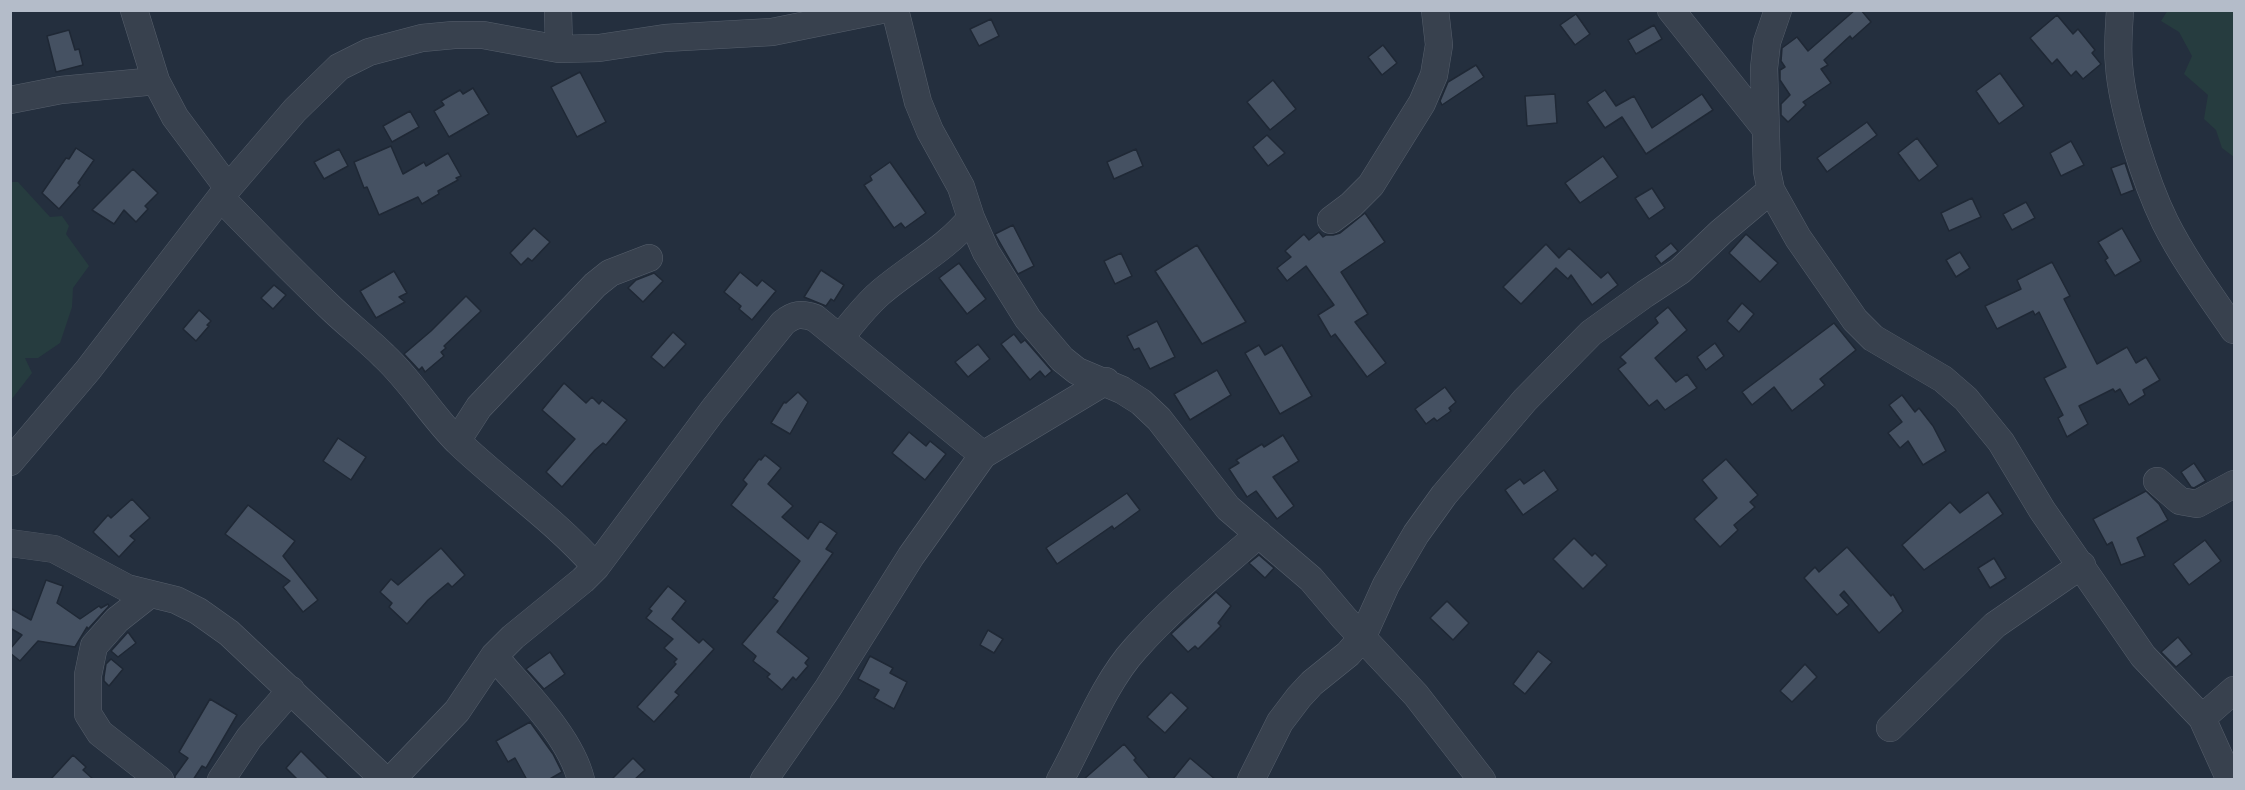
<!DOCTYPE html>
<html>
<head>
<meta charset="utf-8">
<style>
  body { margin:0 }
  #map { position:relative; width:2245px; height:790px; overflow:hidden; background:#242f3e; font-family:"Noto Sans",sans-serif }
  canvas { display:block }
  .frame { position:absolute; inset:0; border:12px solid #b4bcc9; pointer-events:none }
</style>
</head>
<body>
<div id="map">
<canvas width="2245" height="790"></canvas>
<div class="frame"></div>
</div>
<script>
const c = document.querySelector('canvas').getContext('2d');
c.lineJoin = 'round';
function fillPath(path, color) { c.fillStyle = color; c.fill(path, 'evenodd'); }
function stroke(path, color, width, dash) { c.strokeStyle = color; c.lineWidth = width; c.lineCap = dash ? 'butt' : 'round'; c.setLineDash(dash || []); c.stroke(path); }
const green = new Path2D(`
  M2168,10L2234,11V157L2222,148L2216,130L2204,119L2208,95L2184,74L2192,56L2179,32L2161,21Z
  M11,182H18L50,217L62,216L69,226L66,234L89,266L73,288L72,307L60,343L38,358H25L32,373L11,400Z`);
const building = new Path2D(`
  M1855,10H1861L1871,22L1852,39L1850,36L1824,60L1828,65L1821,69L1831,83L1803,102L1806,105L1788,122L1781,115V104L1790,95L1780,80V70L1785,67L1781,61L1782,48L1797,37L1808,51Z
  M1576,14L1590,34L1575,45L1560,25Z
  M2057,15L2073,34L2078,29L2095,50L2092,53L2101,64L2083,79L2076,71L2071,76L2057,59L2052,64L2030,38Z
  M991,19L999,36L979,46L970,29Z
  M1654,25L1662,39L1636,54L1628,40Z
  M69,30L75,50L79,49L83,65L56,72L47,36Z
  M1383,45L1397,63L1382,75L1368,57Z
  M1476,65L1484,77L1442,105L1440,101L1448,82Z
  M580,72L606,122L577,137L551,87Z
  M2000,73L2024,106L1999,124L1976,91Z
  M1273,80L1296,109L1270,130L1247,102Z
  M473,88L489,114L449,137L434,111L444,105L441,101L460,90L463,94Z
  M1605,90L1616,106L1634,96L1652,128L1702,94L1713,110L1646,154L1622,117L1605,128L1587,102Z
  M1555,94L1557,123L1527,126L1525,96Z
  M410,111L419,127L392,142L383,126Z
  M1867,122L1877,135L1827,172L1817,158Z
  M1267,135L1285,153L1268,166L1253,147Z
  M1917,138L1938,166L1919,181L1898,153Z
  M2071,141L2084,165L2061,176L2050,153Z
  M391,146L403,174L424,162L426,166L448,153L461,176L456,178L458,180L438,191L439,194L422,204L418,197L379,215L367,187L364,188L354,162Z
  M76,148L94,160L78,183L80,185L59,209L42,193L66,158L69,159Z
  M339,149L348,166L324,179L314,162Z
  M1136,149L1143,166L1114,179L1107,162Z
  M1603,156L1618,177L1580,203L1565,183Z
  M890,162L926,213L905,228L901,223L894,228L864,185L872,180L870,176Z
  M2125,163L2134,190L2121,195L2111,168Z
  M133,169L158,193L145,206L148,209L136,222L124,210L114,224L92,210Z
  M1652,188L1665,208L1649,219L1635,198Z
  M1972,198L1981,217L1949,231L1941,213Z
  M2026,202L2035,218L2012,230L2003,214Z
  M1365,213L1385,242L1341,272L1368,314L1355,322L1386,363L1367,377L1335,334L1331,337L1318,315L1334,305L1306,266L1287,281L1277,268L1291,257L1285,251L1304,234L1309,240L1319,232L1323,237L1326,235H1333L1340,233Z
  M1013,225L1034,266L1018,274L995,234Z
  M534,228L550,242L532,261L528,258L521,265L510,253Z
  M2122,228L2141,261L2115,276L2105,260L2108,258L2098,242Z
  M1746,234L1778,263L1760,282L1729,253Z
  M1671,243L1678,251L1661,264L1655,256Z
  M1546,244L1559,258L1569,248L1601,278L1608,272L1618,285L1592,305L1571,275L1568,279L1556,268L1521,304L1503,287Z
  M1197,245L1246,322L1202,344L1155,271Z
  M1960,252L1970,268L1956,277L1946,260Z
  M1121,253L1132,276L1115,284L1104,261Z
  M2052,262L2070,296L2064,299L2097,364L2127,347L2136,363L2146,357L2160,380L2143,390L2145,395L2129,405L2120,389L2115,392L2113,389L2079,406L2088,424L2067,437L2058,418L2063,415L2044,378L2066,367L2039,312L2035,315L2033,311L1997,329L1985,306L2021,289L2017,280Z
  M959,263L986,299L967,314L939,278Z
  M821,270L844,285L834,301L831,299L826,306L804,297Z
  M394,271L407,293L399,297L405,302L376,318L360,291Z
  M740,272L757,286L762,280L776,291L752,320L739,309L741,306L724,292Z
  M654,273L663,281L643,302L628,288L636,280Z
  M274,285L286,295L273,309L261,298Z
  M466,296L481,311L444,346L446,348L441,352L444,356L425,372L422,367L419,370L404,354L431,331Z
  M1742,303L1754,314L1739,332L1727,321Z
  M1668,307L1687,330L1655,358L1676,382L1687,374L1697,388L1665,410L1657,400L1649,406L1618,369L1626,363L1620,357L1658,323L1655,318Z
  M199,310L211,321L207,325L209,326L196,341L183,329Z
  M1157,321L1175,357L1150,369L1139,348L1134,350L1127,336Z
  M1834,323L1856,350L1820,379L1825,385L1792,411L1774,387L1752,405L1742,392Z
  M673,332L686,344L664,368L651,357Z
  M1014,334L1021,343L1025,340L1052,371L1045,377L1040,371L1030,380L1001,344Z
  M1715,343L1724,356L1706,370L1697,357Z
  M978,344L990,359L968,377L955,362Z
  M1259,345L1265,355L1282,345L1312,396L1280,414L1245,353Z
  M1217,370L1231,395L1190,420L1174,394Z
  M564,383L586,403L592,397L599,404L602,400L627,420L606,445L603,443L595,450L562,487L546,472L575,439L542,410Z
  M1445,387L1456,402L1449,408L1451,411L1437,421L1434,418L1426,424L1415,409Z
  M798,392L808,402L790,434L771,423L784,402L786,403Z
  M1902,395L1915,412L1919,408L1933,426L1946,451L1923,465L1908,441L1900,448L1888,433L1902,422L1889,405Z
  M909,432L926,446L930,441L946,454L925,480L892,453Z
  M1283,435L1299,461L1273,477L1294,506L1277,519L1256,491L1247,497L1229,469L1239,463L1236,460L1262,444L1264,447Z
  M338,438L366,457L351,480L323,461Z
  M765,455L781,468L768,484L793,506L782,517L808,539L820,521L837,533L826,549L833,553L777,632L809,658L805,663L808,666L796,680L793,677L782,690L767,677L770,674L753,661L756,656L742,644L778,601L773,598L800,561L731,505L747,484L743,480L759,459L761,460Z
  M1726,459L1758,495L1750,502L1755,507L1734,525L1738,530L1720,547L1694,519L1717,498L1702,480Z
  M2194,463L2206,481L2194,488L2191,487L2181,472Z
  M1544,470L1558,490L1523,515L1505,490L1520,479L1524,484Z
  M2146,491L2159,504L2168,520L2137,538L2145,556L2121,565L2112,542L2107,545L2093,519Z
  M1988,492L2003,514L1924,570L1902,545L1950,502L1960,513Z
  M1127,493L1140,510L1114,529L1112,526L1057,564L1046,548Z
  M132,499L150,518L130,536L135,540L119,557L93,532L108,515L111,518Z
  M248,505L295,541L283,556L318,600L303,612L283,587L290,581L225,534Z
  M1574,538L1592,556L1595,553L1607,565L1583,589L1553,559Z
  M2205,540L2221,561L2189,585L2173,564Z
  M1847,547L1891,596L1893,594L1903,611L1879,633L1844,591L1840,595L1849,605L1837,615L1804,578L1815,567L1819,572Z
  M441,548L465,575L452,587L448,583L428,600L407,624L389,607L392,603L380,592L391,579L398,585Z
  M1259,555L1274,568L1265,578L1249,563Z
  M1994,558L2006,578L1990,588L1978,568Z
  M46,580L63,586L57,603L80,619L99,606L101,608L108,604L109,606L88,629L87,627L75,647L38,641L20,661L10,653V649L22,635L10,628V608L31,620Z
  M668,586L686,601L672,619L699,643L703,639L714,649L675,692L679,695L654,722L637,707L676,664L674,662L677,659L664,648L673,639L646,618L652,611L649,609Z
  M1216,592L1231,606L1218,623L1221,626L1198,649L1195,646L1188,652L1171,634Z
  M1447,601L1469,623L1453,640L1430,618Z
  M988,630L1003,639L994,653L980,645Z
  M128,632L136,643L118,657L111,651Z
  M2178,637L2192,654L2176,667L2161,652Z
  M1538,651L1552,662L1525,694L1513,684Z
  M550,652L565,674L544,689L526,669Z
  M870,656L893,668L890,673L907,682L894,709L874,698L879,690L858,679Z
  M111,659L123,669L109,686L104,681V677L106,664Z
  M1805,664L1817,677L1792,702L1780,691Z
  M1171,692L1188,708L1165,733L1147,717Z
  M210,699L237,715L206,768L202,766L193,780H175V776L188,758L179,752Z
  M530,722L553,754L562,772L548,780H527L515,758L508,762L496,741Z
  M1124,744L1136,758L1134,760L1151,780H1083Z
  M301,751L330,780H298L286,768Z
  M73,755L86,767L83,770L94,780H50Z
  M633,758L645,770L634,780H611Z
  M1190,758L1216,780H1172Z`);
const minor = new Path2D(`
  M134,10L156,81L175,117L228,188
  M558,10L559,49
  M895,10L918,102L930,131L961,187L971,218L986,252L1028,319L1062,359L1077,371L1122,390L1141,402L1159,419L1228,508L1311,579L1344,618L1416,695L1482,780
  M1671,10L1765,128
  M1778,10L1767,42L1764,68L1767,171L1771,190L1798,238L1855,320L1873,338L1943,379L1966,399L2001,442L2042,510L2143,656L2202,718L2230,780
  M2120,10C2119,29 2117,47 2119,65C2122,109 2146,183 2165,222C2184,260 2210,295 2234,330
  M10,100L61,90L156,81
  M221,198C258,236 295,274 333,310C350,326 368,340 384,356C412,382 431,415 458,442C503,485 555,520 596,567
  M1331,220L1351,205L1371,185L1422,103L1434,75L1439,45L1435,10
  M840,338C853,322 865,306 880,293C910,267 946,249 971,218
  M457,441L479,407L595,285L610,273L649,258
  M10,462L88,370L228,188L295,110L339,67L369,52L422,38L454,35H483L559,49L599,48L665,38L772,32L881,10
  M2157,481L2180,501L2197,504L2234,484
  M10,543L54,549L127,588L176,600L198,611L229,633L385,780
  M150,594L117,620L94,646L88,675V714L100,733L160,780
  M494,656C523,691 570,735 581,780
  M2202,718L2234,690
  M1890,728L1995,625L2082,565
  M221,780L249,738L291,690
  M391,780L457,711L494,656L513,637L583,580L596,567L713,410L783,323C794,314 801,313 815,318L983,455
  M764,780L828,688L911,556L983,455L1106,381
  M1060,780C1083,739 1104,683 1135,649C1172,607 1217,571 1259,534
  M1251,780L1280,722L1299,697L1312,683L1348,654L1362,638L1386,585L1416,534L1444,495L1525,400L1591,333L1645,294L1680,271L1721,232L1771,190`);
fillPath(green, '#263c3f');
fillPath(building, '#455162');
stroke(building, '#1f2835', 1.5);
stroke(minor, '#565f6c', 28);
stroke(minor, '#38414e', 27);
</script>
</body>
</html>
